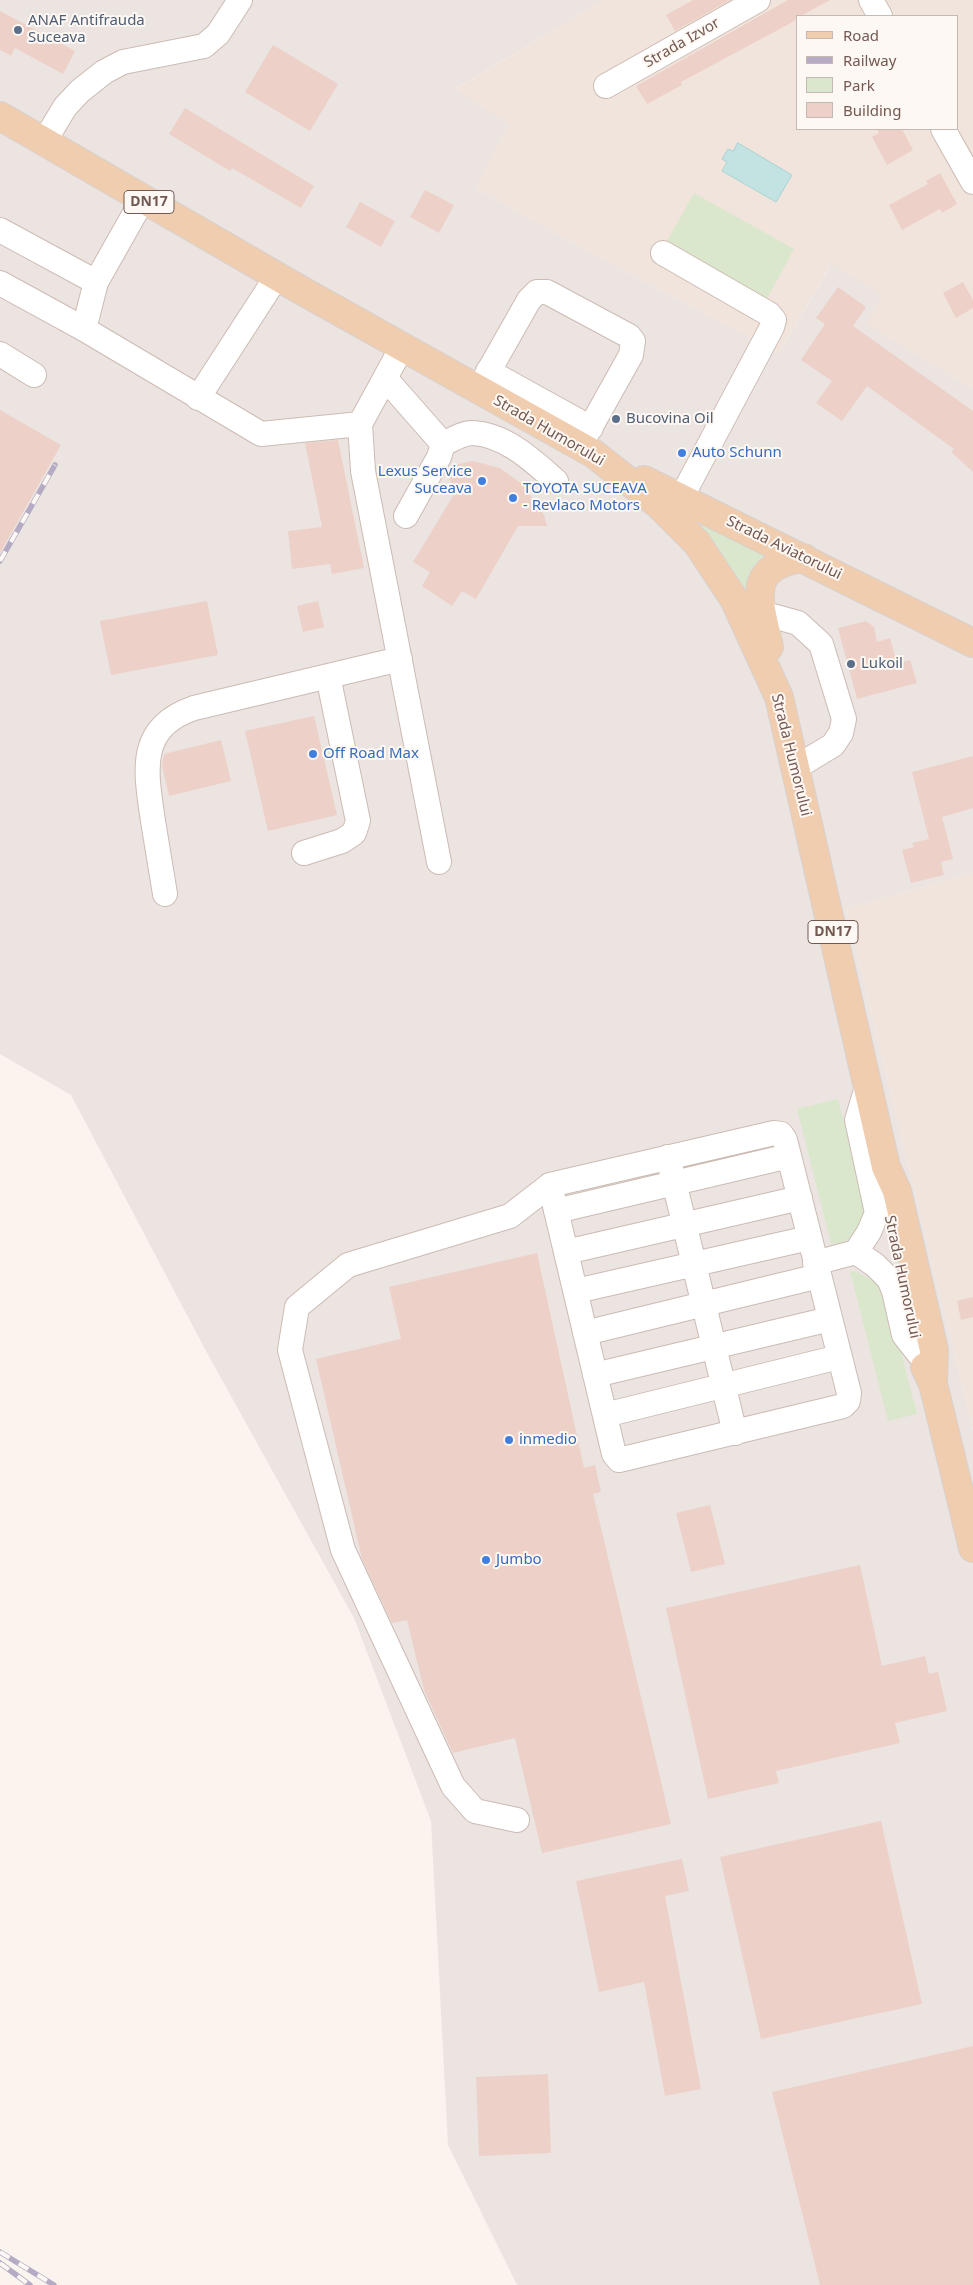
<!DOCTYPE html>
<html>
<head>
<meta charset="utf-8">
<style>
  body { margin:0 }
  #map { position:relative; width:973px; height:2285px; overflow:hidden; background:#fbf3ed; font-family:"Noto Sans",sans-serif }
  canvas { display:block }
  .legend { position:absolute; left:796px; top:15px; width:162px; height:115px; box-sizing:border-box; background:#fdf8f3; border:1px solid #c6b8b3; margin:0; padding:6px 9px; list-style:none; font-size:15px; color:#745952 }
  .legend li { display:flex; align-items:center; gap:10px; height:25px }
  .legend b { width:25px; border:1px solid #c6b8b3 }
</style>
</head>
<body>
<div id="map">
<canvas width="973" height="2285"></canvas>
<ul class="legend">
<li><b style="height:6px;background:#f0cdae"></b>Road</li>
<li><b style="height:6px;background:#b5abc4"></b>Railway</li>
<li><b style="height:14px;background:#dbe7cc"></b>Park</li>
<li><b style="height:14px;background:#edd1c8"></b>Building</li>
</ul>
</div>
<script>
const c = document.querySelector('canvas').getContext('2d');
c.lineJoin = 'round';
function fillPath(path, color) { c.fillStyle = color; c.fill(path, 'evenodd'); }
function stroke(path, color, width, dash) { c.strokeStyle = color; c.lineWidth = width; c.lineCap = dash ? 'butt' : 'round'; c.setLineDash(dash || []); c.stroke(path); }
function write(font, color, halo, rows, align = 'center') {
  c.font = font + ' "Noto Sans",sans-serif'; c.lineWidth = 4; c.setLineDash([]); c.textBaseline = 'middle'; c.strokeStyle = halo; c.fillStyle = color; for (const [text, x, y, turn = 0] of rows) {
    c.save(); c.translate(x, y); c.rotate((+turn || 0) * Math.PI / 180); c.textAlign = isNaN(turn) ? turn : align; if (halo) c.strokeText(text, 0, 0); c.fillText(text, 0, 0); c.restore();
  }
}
const residential = new Path2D(`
  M604,0H973V389L865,324L831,265L779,353L585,250L476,188L509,125L454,90ZM797,16H957V129H797Z
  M973,873V1430L846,909Z`);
const industrial = new Path2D(`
  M0,0H604L455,89L509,125L476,188L585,250L779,353L832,264L882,295L866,324L973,389V873L846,909L973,1430V2285H517L448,2145L431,1821L354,1618L206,1351L71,1095L0,1054Z`);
const green = new Path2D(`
  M694,193L794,249L764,304L663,248Z
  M671,498L778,551C749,560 746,575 747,604Z
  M838,1099L867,1215C857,1231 852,1244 831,1244L797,1109Z
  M850,1271L857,1272L884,1286L917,1414L888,1421Z`);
const water = new Path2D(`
  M738,143L792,175L776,202L722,171L727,162L722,159L728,149L733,151Z`);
const building = new Path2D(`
  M693,0H730L675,31L666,15Z
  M788,0H830L801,16H797V19L789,24L681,82L682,85L647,104L636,86Z
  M0,11L75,51L63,74L15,48L11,56L0,50Z
  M273,45L338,84L310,131L245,92Z
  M185,108L314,186L301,208L232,168L230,171L169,134Z
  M877,129H902L913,150L887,165L872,137L879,133Z
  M940,173L957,204L942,213L940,209L902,230L889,205L928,184L926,181Z
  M425,190L454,205L439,233L410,217Z
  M360,202L395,221L381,247L346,227Z
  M963,282L973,300V308L956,318L943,293Z
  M838,287L866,307L853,326L973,411V472L951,452L954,449L867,386L842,421L816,403L832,381L801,360L825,324L816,318Z
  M0,410L61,445L0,553Z
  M338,440L364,568L332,574L330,564L292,569L288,531L322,527L305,443Z
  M473,461L500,468L522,484L544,515L547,526H518L476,599L462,591L452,606L422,586L430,572L413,562L456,491L446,473L450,466Z
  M207,601L218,655L111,675L100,621Z
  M318,601L324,627L303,632L297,606Z
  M866,621L874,627L877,642L890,638L897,664L910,660L917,683L857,699L838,628Z
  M314,716L337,815L268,831L245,731Z
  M221,740L231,781L169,796L162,766L164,754Z
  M973,756V808L942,817L953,859L941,862L944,875L911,883L902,850L914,847L912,843L929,839L912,772Z
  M537,1253L584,1468L595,1465L601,1492L593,1494L671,1824L542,1853L515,1738L453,1753L424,1690L407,1620L392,1623L362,1559L316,1359L401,1339L389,1287Z
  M973,1297V1317L961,1320L957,1301Z
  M710,1505L725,1564L691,1572L676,1513Z
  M860,1565L882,1666L925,1656L929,1674L938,1672L947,1711L895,1723L900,1743L776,1771L779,1783L708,1799L666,1608Z
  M881,1821L922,2004L761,2039L720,1857Z
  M682,1859L689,1891L665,1896L701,2089L665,2096L644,1982L599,1992L576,1881Z
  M973,2046V2285H820L772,2092Z
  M548,2074L551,2153L479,2156L476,2077Z`);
const minor = new Path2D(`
  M871,0L880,16
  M606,86L758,0
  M943,129L973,182
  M44,142L65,107L80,91L104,72L123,62L204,46L218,34L240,0
  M0,230L96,282
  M663,253L769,314L774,320L772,327L681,498
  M0,283L84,329L261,434L360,424
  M84,329L96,282L143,199
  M402,347L360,424L363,471L439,862
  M0,354L34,375
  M488,371L591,428
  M385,378L443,444
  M478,390L529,300L537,292H547L629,336L633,341L631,355L580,446
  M198,398L277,276
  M406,516L439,457L443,444C452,440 462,433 472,433C505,434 533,461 556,481
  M762,613L798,623L821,644L844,719L841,733L833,745L795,768
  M304,853L342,841L354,833L358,821L328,676
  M165,894C161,869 157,845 153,821C146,772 136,728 194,708L400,659
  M868,1084L857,1120L877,1213L869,1232L856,1252L875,1265L889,1279L894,1291L904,1335L918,1353
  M668,1157L735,1433
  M556,1211L789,1156
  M566,1252L800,1198
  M815,1263L856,1252
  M576,1291L809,1238
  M585,1333L819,1276
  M595,1375L830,1319
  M605,1415L839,1357
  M517,1820L475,1811L453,1786L343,1550L290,1350L297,1307L348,1265L510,1216L550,1185L774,1133L781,1134L785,1140L849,1393L848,1401L843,1406L619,1460L614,1454L550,1185`);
const major = new Path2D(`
  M0,116L299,289L594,454L659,505L697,543L734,599L779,697L886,1167L897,1191L934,1350L933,1384
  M644,480L973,643
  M769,647C760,603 743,566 804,558
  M925,1367L933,1384L938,1404L973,1548`);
const rail = new Path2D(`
  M0,561L55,465
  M0,2252L54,2285
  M0,2263L30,2285`);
const markers = [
  [18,30,5,"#5c6f8a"],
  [616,419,5,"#5c6f8a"],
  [682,453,5,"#3f7fe0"],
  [482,481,5,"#3f7fe0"],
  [513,498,5,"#3f7fe0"],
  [851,664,5,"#5c6f8a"],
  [313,754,5,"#3f7fe0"],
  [509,1440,5,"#3f7fe0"],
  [486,1560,5,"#3f7fe0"]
];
const shields = [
  [149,202,50],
  [833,932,50]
];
const shieldNames = [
  ["DN17",149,202],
  ["DN17",833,932]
];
const serviceNames = [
  ["ANAF Antifrauda",28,21],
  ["Suceava",28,38],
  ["Bucovina Oil",626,419],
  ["Lukoil",861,664]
];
const streetNames = [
  ["Strada Izvor",682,43,-30],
  ["Strada Humorului",549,431,30],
  ["Strada Aviatorului",784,548,26],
  ["Strada Humorului",791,755,76],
  ["Strada Humorului",902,1277,78]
];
const shopNames = [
  ["Auto Schunn",692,453],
  ["Lexus Service",472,472,"right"],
  ["Suceava",472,489,"right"],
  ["TOYOTA SUCEAVA",523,489],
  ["- Revlaco Motors",523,506],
  ["Off Road Max",323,754],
  ["inmedio",519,1440],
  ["Jumbo",496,1560]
];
fillPath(residential, '#f1e4dc');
fillPath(industrial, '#ebe4e1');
fillPath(green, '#dbe7cc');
fillPath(water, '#c3e3e2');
stroke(water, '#aad3d3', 1);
fillPath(building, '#edd1c8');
stroke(minor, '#ccbbb3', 26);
stroke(major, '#d8d1cf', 30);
stroke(minor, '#fff', 24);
stroke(major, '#f0cdae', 28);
stroke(rail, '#b5abc4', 5.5);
stroke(rail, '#fdf8f3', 4, [11]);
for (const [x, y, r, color] of markers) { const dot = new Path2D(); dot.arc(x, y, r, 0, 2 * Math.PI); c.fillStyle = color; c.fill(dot); stroke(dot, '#fdf8f3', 2); }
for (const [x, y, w] of shields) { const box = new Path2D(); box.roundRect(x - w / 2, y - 11.5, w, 23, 4); c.fillStyle = '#fdf8f3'; c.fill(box); stroke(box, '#745952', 1); }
write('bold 14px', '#745952', null, shieldNames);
write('15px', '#4e5e75', '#fdf8f3', serviceNames, 'left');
write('15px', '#745952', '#fdf8f3', streetNames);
write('15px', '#366cbe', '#fdf8f3', shopNames, 'left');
</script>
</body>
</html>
